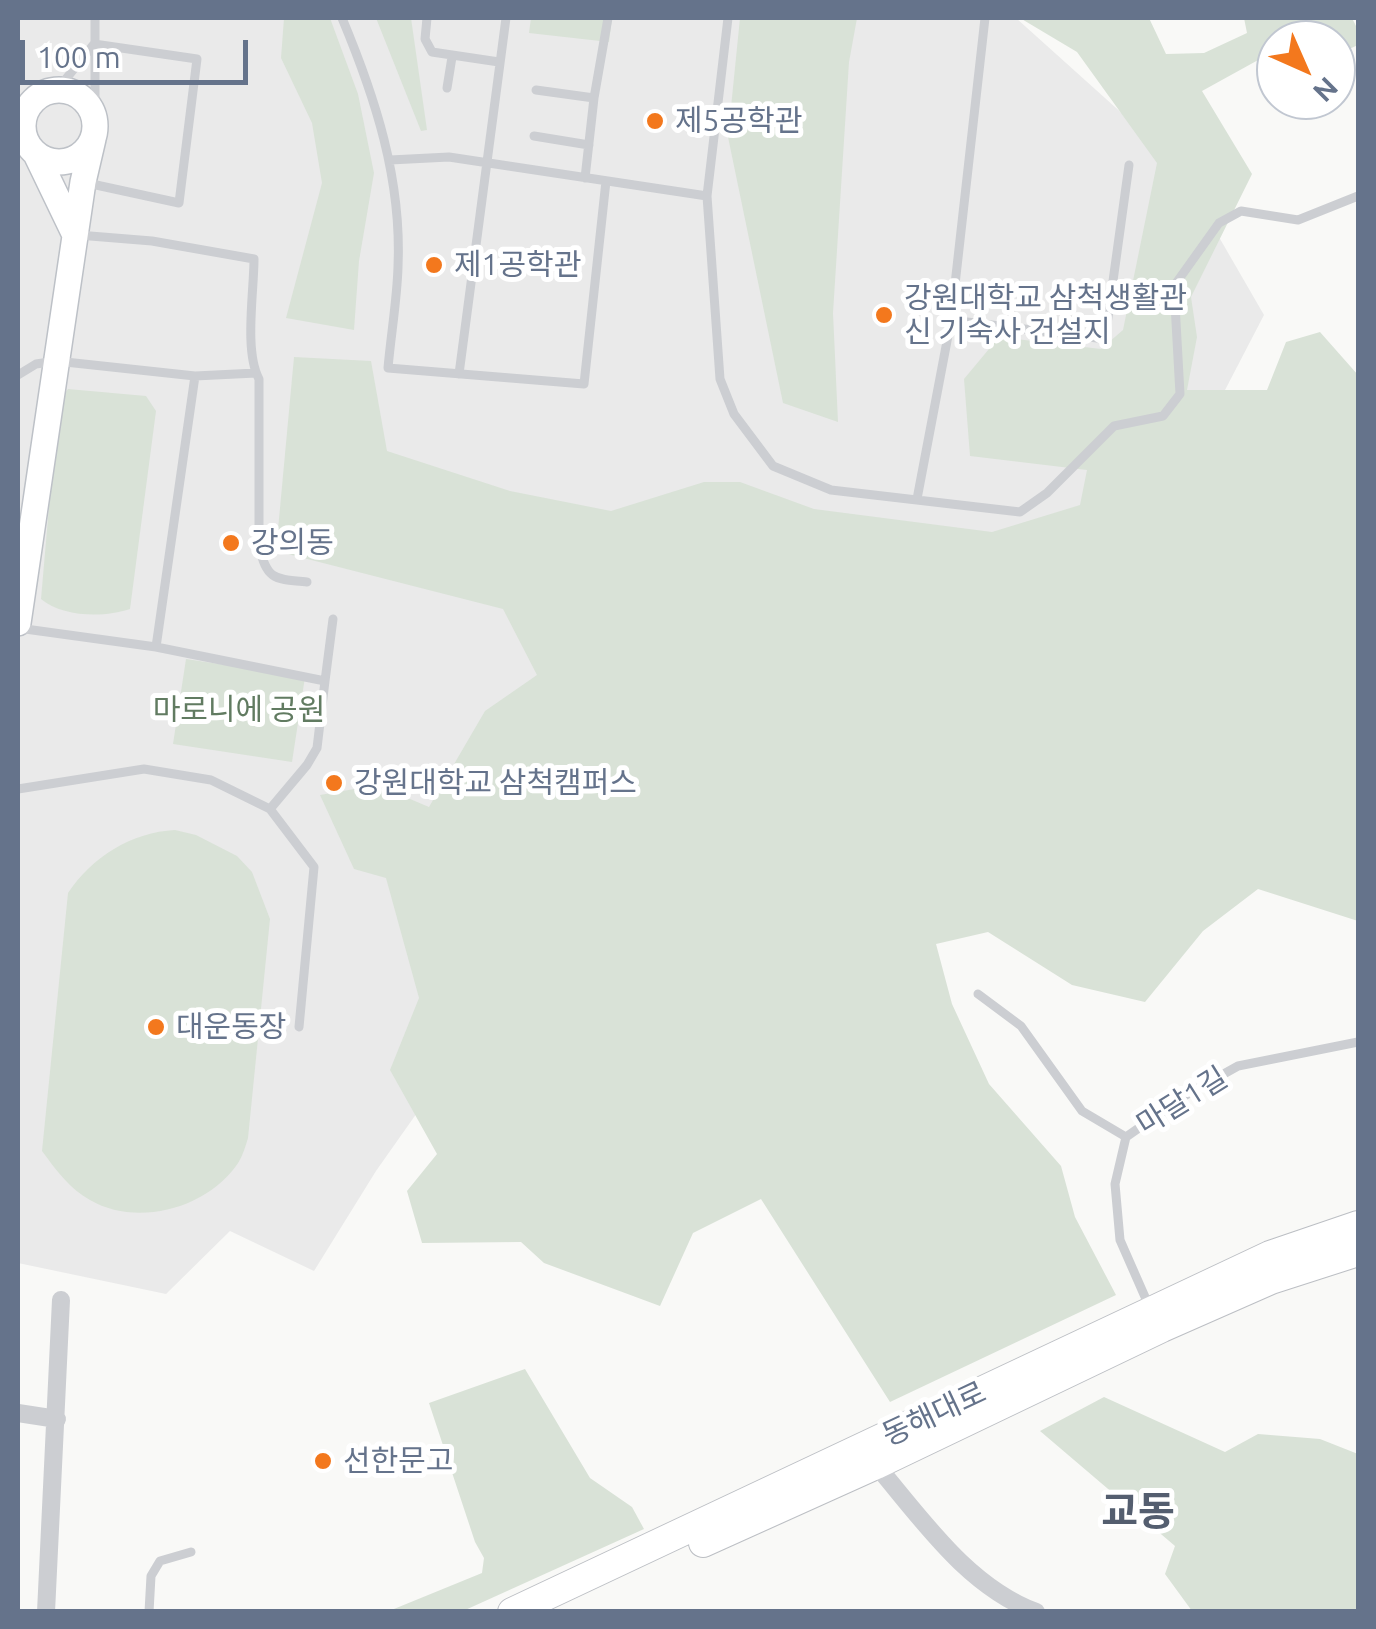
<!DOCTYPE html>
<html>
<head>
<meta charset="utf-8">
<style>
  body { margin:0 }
  #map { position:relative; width:1376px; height:1629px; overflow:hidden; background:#f9f9f7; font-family:Ubuntu,sans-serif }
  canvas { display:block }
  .frame { position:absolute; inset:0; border:20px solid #65738b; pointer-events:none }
  .north { position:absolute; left:1256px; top:20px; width:100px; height:100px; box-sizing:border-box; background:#fff; border:2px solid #c1c7d1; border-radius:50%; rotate:135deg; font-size:28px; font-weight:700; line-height:40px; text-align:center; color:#65738b }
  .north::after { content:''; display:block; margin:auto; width:35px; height:45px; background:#f3781d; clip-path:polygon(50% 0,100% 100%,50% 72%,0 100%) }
  .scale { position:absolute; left:20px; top:40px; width:228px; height:45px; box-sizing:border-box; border:5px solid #65738b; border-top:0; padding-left:12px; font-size:30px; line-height:35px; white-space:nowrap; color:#65738b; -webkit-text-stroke:8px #fff; paint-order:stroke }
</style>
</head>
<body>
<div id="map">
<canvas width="1376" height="1629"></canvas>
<div class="frame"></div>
<div class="north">N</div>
<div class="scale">100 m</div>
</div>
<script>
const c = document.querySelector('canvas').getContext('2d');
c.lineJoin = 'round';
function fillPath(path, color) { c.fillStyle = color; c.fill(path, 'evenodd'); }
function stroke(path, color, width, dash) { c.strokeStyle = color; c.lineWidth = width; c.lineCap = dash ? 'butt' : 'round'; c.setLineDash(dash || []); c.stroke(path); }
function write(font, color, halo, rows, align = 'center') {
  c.font = font + ' Ubuntu,"Noto Sans KR",sans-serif'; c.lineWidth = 10; c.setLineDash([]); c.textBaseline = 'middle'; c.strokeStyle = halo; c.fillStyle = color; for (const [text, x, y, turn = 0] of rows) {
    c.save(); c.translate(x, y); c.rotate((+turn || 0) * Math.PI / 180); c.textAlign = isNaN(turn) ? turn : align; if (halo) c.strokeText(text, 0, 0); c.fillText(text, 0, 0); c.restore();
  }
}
const built = new Path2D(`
  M18,18H1016L1175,161L1264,315L1211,417L493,1005L376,1171L314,1271L230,1231L166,1294L18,1263Z`);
const green = new Path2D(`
  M284,18H330L358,94L374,173L359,261L354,330L286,318L322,183L312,123L281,58Z
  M376,18H411L427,130L421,131Z
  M531,18H612L609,42L529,33Z
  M740,18H857L849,62L833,313L838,422L783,403L728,137Z
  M1020,18H1149L1166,54L1204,53L1247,33L1244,18H1352L1358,30V45L1336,55V40H1276V55L1260,59L1202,91L1252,174L1191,297L1197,337L1187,390H1267L1286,342L1320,332L1358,375V921L1258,889L1203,931L1145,1002L1072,985L988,932L936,944L952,1004L989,1084L1061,1166L1075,1217L1116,1295L890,1402L761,1199L693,1233L660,1306L544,1263L521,1242L422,1243L407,1191L437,1154L390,1070L419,998L386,878L354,869L320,795L377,785L429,807L485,711L537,675L503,609L276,551L294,357L371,361L387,451L510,491L611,511L704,482H740L814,509L992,532L1080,505L1087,470L970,456L964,379L999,337L1101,349L1123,330L1157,163L1077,52Z
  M68,389L146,396L156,411L130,609C104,618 62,617 41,599L58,403Z
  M186,659L305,677L292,762L173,744Z
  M175,830L196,835L237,856L252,872L270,919L248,1138C245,1148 242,1158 236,1166C205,1209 136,1227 90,1200C70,1189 56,1170 42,1151L68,893C92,857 132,832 175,830Z
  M525,1369L590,1478L632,1507L644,1529L463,1611H389L482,1573L484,1558L475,1542L429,1403Z
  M1104,1397L1225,1452L1258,1434L1320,1439L1358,1454V1611H1192L1165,1574L1175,1546L1040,1431Z`);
const lane = new Path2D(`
  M95,18V127
  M342,18C375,97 402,179 398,267C397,300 391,334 388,368L584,384L606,181
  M427,18L425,39L432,52L499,62
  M447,88L452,57
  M57,90L94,44
  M536,90L594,98L585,178
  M594,98L608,18
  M534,136L589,145
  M390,160L449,157L707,196L720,379L734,414L773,466L831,490L1020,512L1047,493L1114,426L1163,416L1180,394L1174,286L1219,223L1241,211L1298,220L1358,196
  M87,183L179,203L197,59L94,44
  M707,196L728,18
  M78,235L152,241L254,259C254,292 244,351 259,379V546C267,580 274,579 307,582
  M951,320L1105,339L1129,165
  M459,374L506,18
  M18,375L36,364L56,361L195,376L156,647
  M195,376L256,373
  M917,499L951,320L985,18
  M18,628L156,647L325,681L317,748L307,765L270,809
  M325,681L333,619
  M18,789L144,769L211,780L270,809L314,867L299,1027
  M978,994L1021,1026L1082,1111L1126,1137
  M1149,1306L1120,1240L1115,1184L1126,1137L1186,1095L1238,1066L1358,1042
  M149,1612L151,1576L160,1561L191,1552`);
const street = new Path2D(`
  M18,1413L57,1419
  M876,1465C922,1519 967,1586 1036,1612
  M46,1612L61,1300`);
const secondary = new Path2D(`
  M23 126a36 36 0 1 1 72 0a36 36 0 1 1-72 0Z
  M36,154L75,235
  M18,623L83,182L93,139`);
const primary = new Path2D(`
  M703,1543L876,1465L1162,1328L1271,1280L1358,1252
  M512,1612L1270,1255L1358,1225`);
const markers = [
  [655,121,10,"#f3781d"],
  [434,265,10,"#f3781d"],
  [884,315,10,"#f3781d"],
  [231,543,10,"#f3781d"],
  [334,783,10,"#f3781d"],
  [156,1027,10,"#f3781d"],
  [323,1461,10,"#f3781d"]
];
const poiNames = [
  ["제5공학관",675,121],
  ["제1공학관",454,265],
  ["강원대학교 삼척생활관",904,298],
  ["신 기숙사 건설지",904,332],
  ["강의동",251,543],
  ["강원대학교 삼척캠퍼스",354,783],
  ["대운동장",176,1027],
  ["선한문고",343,1461]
];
const parkNames = [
  ["마로니에 공원",239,710]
];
const streetNames = [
  ["마달1길",1182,1101,-32],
  ["동해대로",934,1414,-25]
];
const districtNames = [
  ["교동",1138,1512]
];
fillPath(built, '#eaeaea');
fillPath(green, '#d9e2d7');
stroke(secondary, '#bdc1c7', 28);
stroke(primary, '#bcbfc4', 30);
stroke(lane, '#ccced2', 9);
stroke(street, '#ccced2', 18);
stroke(secondary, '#fff', 25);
stroke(primary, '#fff', 28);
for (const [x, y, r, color] of markers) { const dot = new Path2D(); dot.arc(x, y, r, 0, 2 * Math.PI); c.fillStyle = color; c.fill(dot); stroke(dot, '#fff', 4); }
write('30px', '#65738b', '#fff', poiNames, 'left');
write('30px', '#617b61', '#fff', parkNames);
write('30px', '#65738b', '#fff', streetNames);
write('bold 40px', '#545e6f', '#fff', districtNames);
</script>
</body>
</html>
